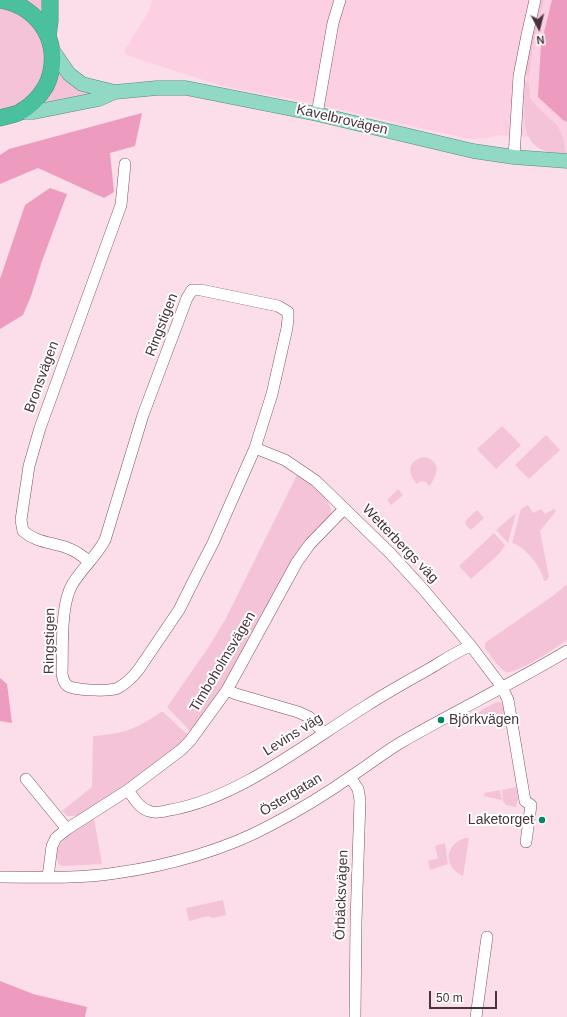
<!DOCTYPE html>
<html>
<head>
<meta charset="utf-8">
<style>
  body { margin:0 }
  #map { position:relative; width:567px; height:1017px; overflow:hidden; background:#fcddea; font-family:Arial,sans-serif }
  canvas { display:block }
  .north { position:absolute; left:519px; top:8px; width:40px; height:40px; -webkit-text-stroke:3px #fff; paint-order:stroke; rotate:173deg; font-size:11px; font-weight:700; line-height:16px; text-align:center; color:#46333b }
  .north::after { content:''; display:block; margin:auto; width:14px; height:18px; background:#46333b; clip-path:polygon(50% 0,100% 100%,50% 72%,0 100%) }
  .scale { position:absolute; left:429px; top:991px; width:68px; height:18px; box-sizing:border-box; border:2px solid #46333b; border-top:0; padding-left:5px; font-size:12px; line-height:14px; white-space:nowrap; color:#46333b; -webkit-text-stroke:3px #fff; paint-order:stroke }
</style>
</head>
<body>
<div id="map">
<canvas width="567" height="1017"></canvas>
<div class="north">N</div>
<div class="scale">50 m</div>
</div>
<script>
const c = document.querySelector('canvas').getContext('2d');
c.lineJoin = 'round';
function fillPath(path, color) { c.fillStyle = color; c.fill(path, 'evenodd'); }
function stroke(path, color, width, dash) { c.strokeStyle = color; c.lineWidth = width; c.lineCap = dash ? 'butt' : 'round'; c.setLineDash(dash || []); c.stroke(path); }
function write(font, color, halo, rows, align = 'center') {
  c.font = font + ' Arial,sans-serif'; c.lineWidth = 4; c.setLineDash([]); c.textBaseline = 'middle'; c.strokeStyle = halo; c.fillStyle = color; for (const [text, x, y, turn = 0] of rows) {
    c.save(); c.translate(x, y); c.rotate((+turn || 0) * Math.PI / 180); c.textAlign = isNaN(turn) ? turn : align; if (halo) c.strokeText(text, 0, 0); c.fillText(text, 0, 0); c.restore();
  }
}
const built = new Path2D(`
  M152,0H567V149L530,137L499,135L487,138L474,139L464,138L315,104L222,86L126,55L124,51L149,11Z`);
const green = new Path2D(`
  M14,0H45L46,23Z
  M540,0H544L533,45L529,76L526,75L527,55Z
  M0,4L31,20L47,52L40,87L28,100L0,112Z
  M55,67L99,93L33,109Z
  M529,82L530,98L536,106L558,126L564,141L567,155C516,152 525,122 525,83Z
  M502,426L521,445L496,469L477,449Z
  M546,435L560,450L529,479L515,465Z
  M424,457C442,461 438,475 429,486L426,482L421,481L417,484C407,473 407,461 424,457Z
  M297,475C311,485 333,497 331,516L217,696L192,733L167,707L208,648L225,620Z
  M398,489L403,495L391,505L387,500Z
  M528,505L533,513L541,509L545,514L554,509L556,511L540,531L549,577L546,581H544C542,568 525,546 512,543L521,509Z
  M477,510L484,518L471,530L466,525L465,521Z
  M516,513L508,543L496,530Z
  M494,533L505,545L500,553L471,579L459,566Z
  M567,584V640C557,647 516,675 506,672C499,669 490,654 485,648V643L554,595Z
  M497,702H500L504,706L506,721L466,726L473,722L472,719L483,709Z
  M161,712H163L189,736L184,743L114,796L78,816H67L62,811L92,787L93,736C123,734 137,729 161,712Z
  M516,787L518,798L516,807L506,805L503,801L502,790Z
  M500,790L502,800L483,796L485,793Z
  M94,819L102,864L64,866L59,865C47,844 79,828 94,819Z
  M465,838H469L463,876C443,867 444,845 465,838Z
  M445,843L448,864L430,870L428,861L438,858L435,846Z
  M223,900L226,915L213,918L208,916L189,921L186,908Z`);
const forest = new Path2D(`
  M552,0H567V122L563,120L538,97L541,44Z
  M142,113L135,146L110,153L114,192L104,198L38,168L0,184V155L9,149Z
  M50,188L67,194L42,261L31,296L23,315L0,329V279L25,205Z
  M0,678L7,684L12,723L0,721Z
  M0,981L33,994L87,1007L85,1017H0Z`);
const minor = new Path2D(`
  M317,114L333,23L340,0
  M514,157L519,76L527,35L535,0
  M192,290H201L278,306L288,312V318L287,328L272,394L255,448L213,543L197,574L179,610L139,669C133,677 127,683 118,688C109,692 79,690 70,687C64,685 63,679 62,674C63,649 60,606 72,585C81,569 96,557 105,540L143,415L187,298Z
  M255,448L285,460L316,481L390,553L423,589L471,646L502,687L508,700L525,801L531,805L526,842
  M89,562C82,555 74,550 65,547C49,542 36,542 23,531L21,520L29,466L40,428L121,205L125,164
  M227,690L236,694L298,712L309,717L324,733
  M350,777L358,789L360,800L356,921L355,1017
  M26,779L67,829
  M128,790C134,798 139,808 149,811C154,813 163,812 170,810C237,799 308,742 366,706C386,693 408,681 429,669C443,661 455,652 471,646
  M0,877C38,877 77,879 116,873C167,866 225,850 271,825C300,810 329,792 356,773C371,763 385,752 400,743C455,711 512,684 567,651
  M48,877L52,846L56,838L67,829L128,790L181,750L190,741L227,690L297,562L310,544L344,509
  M476,1017L487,937`);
const major = new Path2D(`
  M51,48L69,74L82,84L115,92
  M21,112H34L99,99L115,92L157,88H186L317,114L473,151L514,157L567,161`);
const highway = new Path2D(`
  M48,36L50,21V0
  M0,118C6,116 15,115 20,112C31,106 40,96 46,86C64,48 42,7 1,0`);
const markers = [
  [441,720,4,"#00876b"],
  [542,820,4,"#00876b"]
];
const streetNames = [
  ["Kavelbrovägen",342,120,13],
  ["Ringstigen",162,325,-69],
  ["Bronsvägen",42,377,-70],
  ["Wetterbergs väg",400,544,46],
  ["Ringstigen",50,641,-89],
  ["Timboholmsvägen",223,662,-59],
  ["Levins väg",293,735,-32],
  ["Östergatan",291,795,-31],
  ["Örbäcksvägen",342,895,-88]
];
const poiNames = [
  ["Björkvägen",449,720],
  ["Laketorget",534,820,"right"]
];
fillPath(built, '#fdcfe2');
fillPath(green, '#f5c3d8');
fillPath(forest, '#ee9bc0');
stroke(minor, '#7c5264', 12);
stroke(major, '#498f7c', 15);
stroke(highway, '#498f7c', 17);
stroke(minor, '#fff', 11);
stroke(major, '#92d9c5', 14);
stroke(highway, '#4ac09f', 16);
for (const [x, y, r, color] of markers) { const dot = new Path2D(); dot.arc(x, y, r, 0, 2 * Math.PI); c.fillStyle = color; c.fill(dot); stroke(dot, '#fff', 1.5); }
write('14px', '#46333b', '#fff', streetNames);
write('14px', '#46333b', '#fff', poiNames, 'left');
</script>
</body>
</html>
